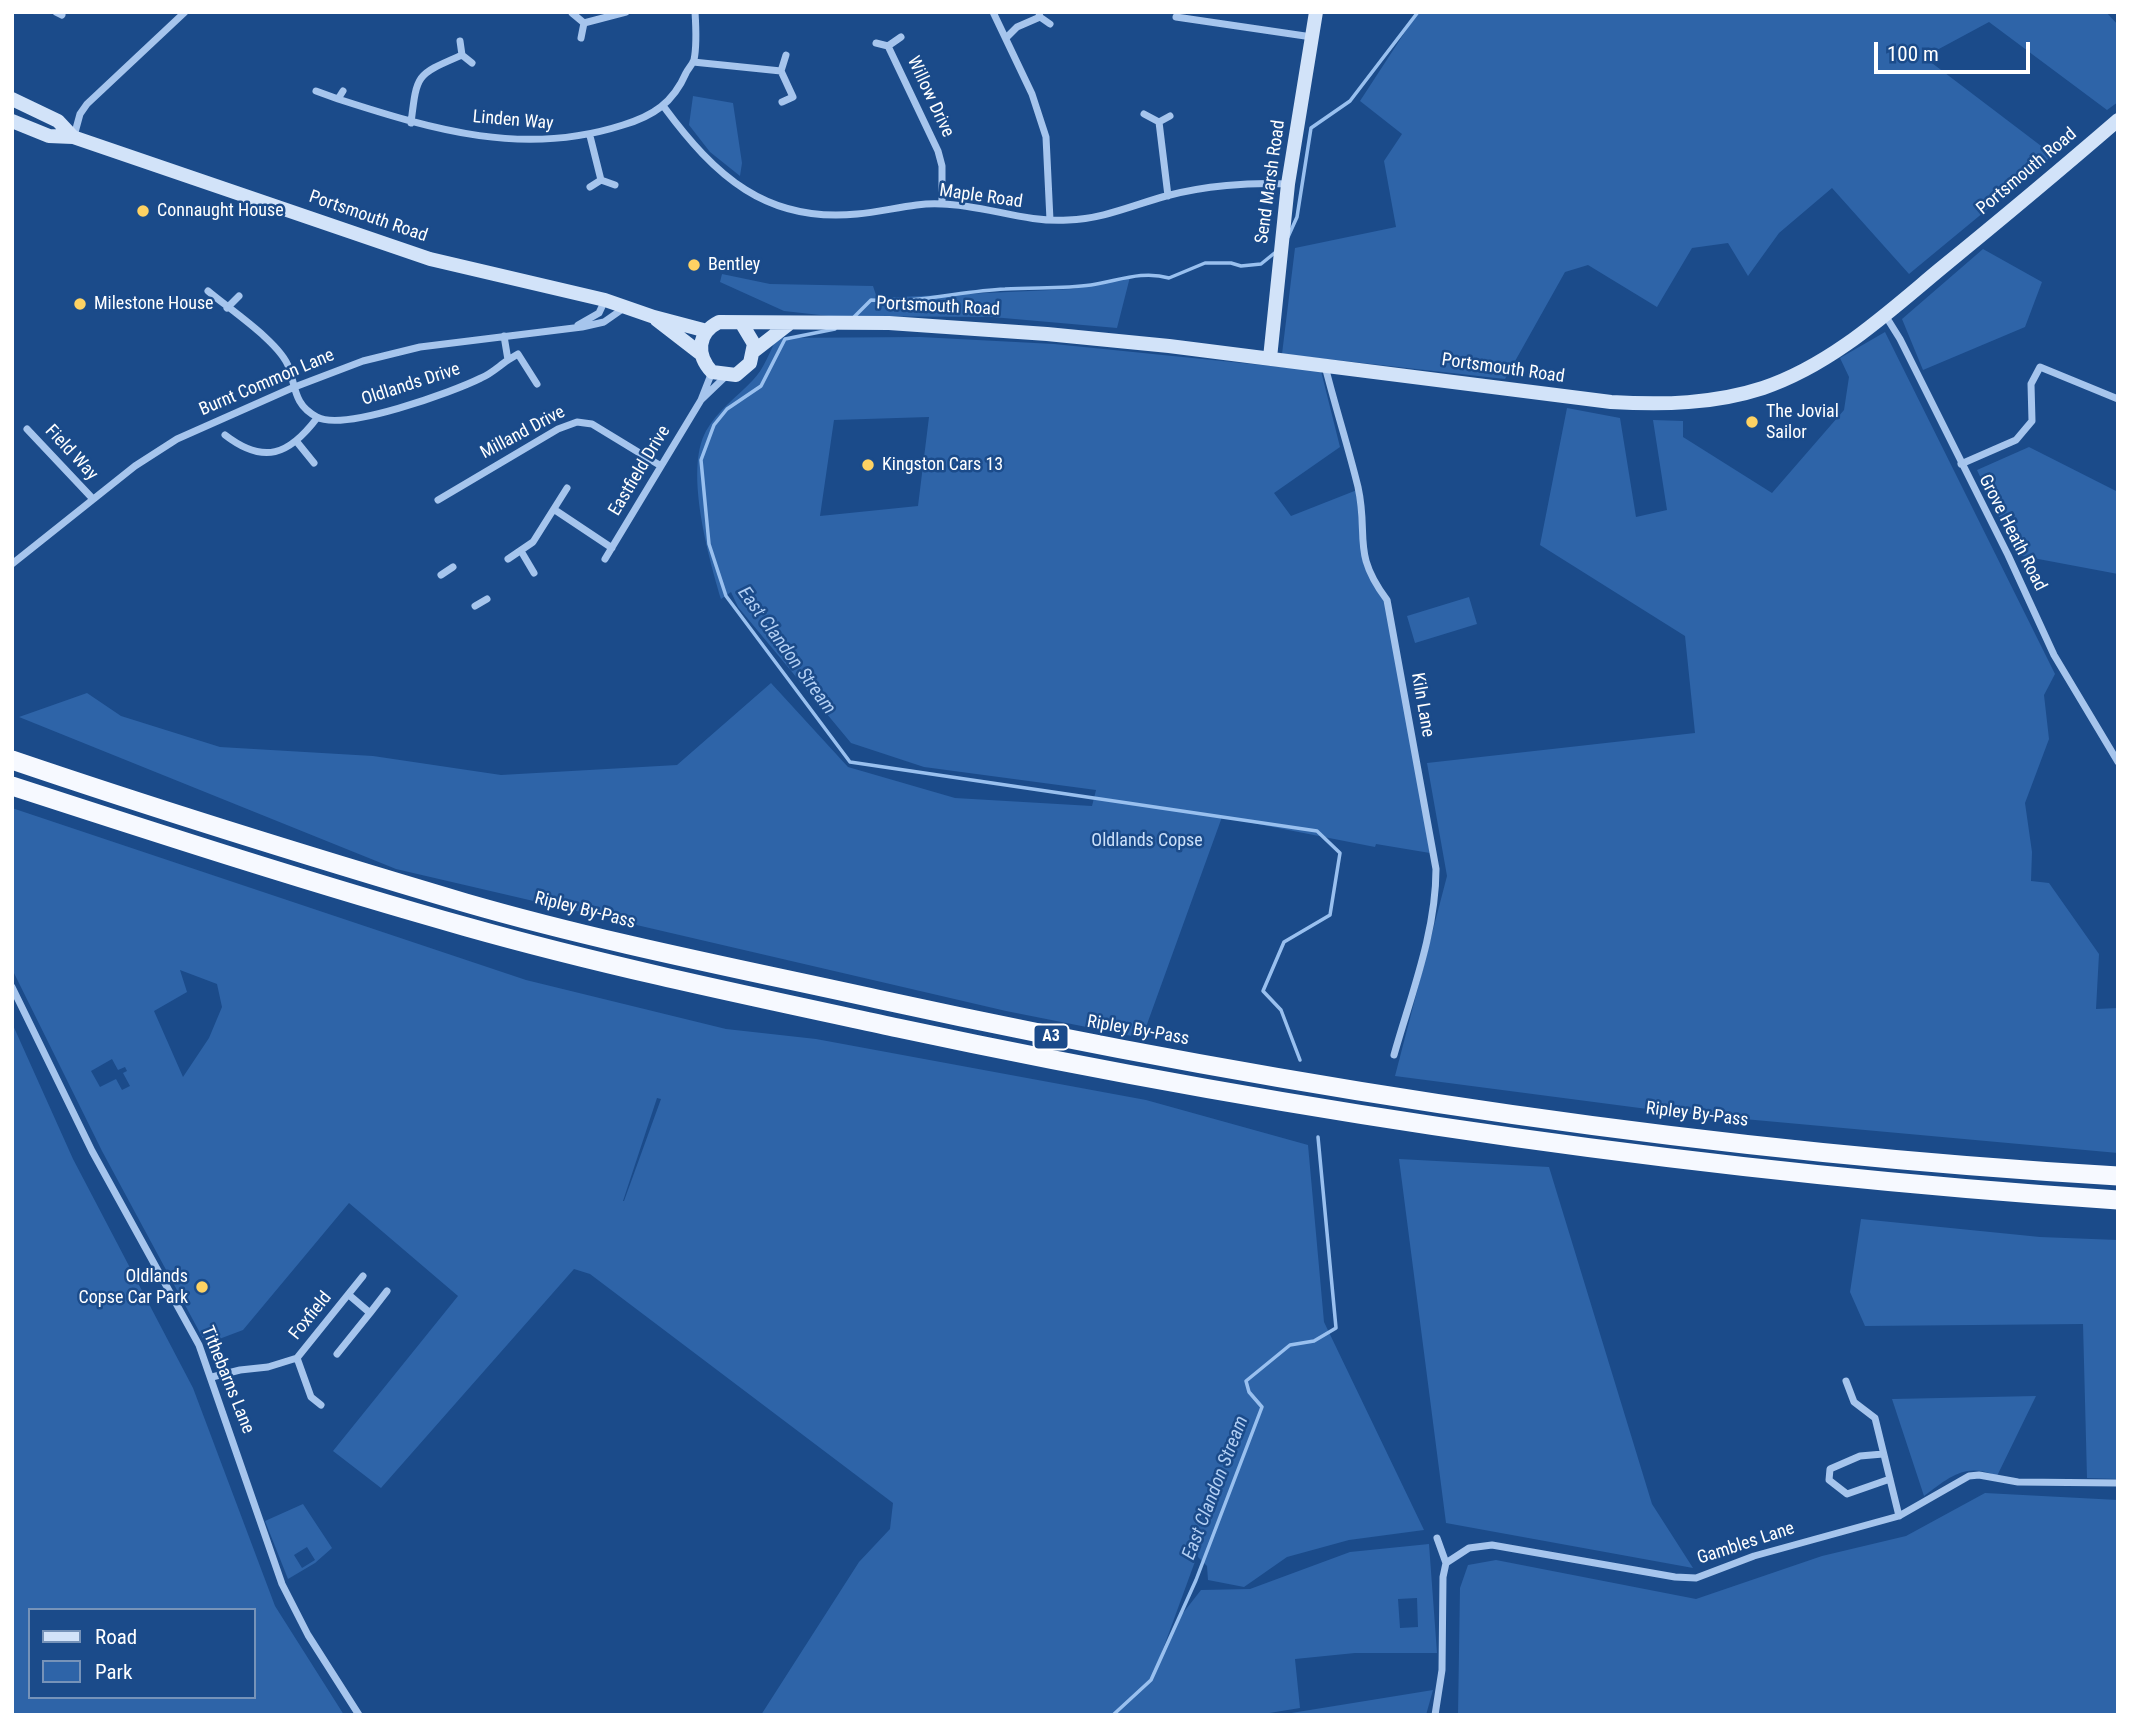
<!DOCTYPE html>
<html>
<head>
<meta charset="utf-8">
<style>
  body { margin:0 }
  #map { position:relative; width:2130px; height:1727px; overflow:hidden; background:#1b4b8a; font-family:"Roboto Condensed",sans-serif }
  canvas { display:block }
  .frame { position:absolute; inset:0; border:14px solid #fff; pointer-events:none }
  .legend { position:absolute; left:28px; top:1608px; width:228px; height:91px; box-sizing:border-box; background:#1b4b8a; border:2px solid #7693b9; margin:0; padding:9px 12px; list-style:none; font-size:21px; color:#fff }
  .legend li { display:flex; align-items:center; gap:14px; height:35px }
  .legend b { width:35px; border:2px solid #7693b9 }
  .scale { position:absolute; left:1874px; top:42px; width:156px; height:32px; box-sizing:border-box; border:4px solid #fff; border-top:0; padding-left:9px; font-size:21px; line-height:24px; white-space:nowrap; color:#fff; -webkit-text-stroke:5px #1b4b8a; paint-order:stroke }
</style>
</head>
<body>
<div id="map">
<canvas width="2130" height="1727"></canvas>
<div class="frame"></div>
<ul class="legend">
<li><b style="height:9px;background:#d2e3f9"></b>Road</li>
<li><b style="height:19px;background:#2e64a8"></b>Park</li>
</ul>
<div class="scale">100 m</div>
</div>
<script>
const c = document.querySelector('canvas').getContext('2d');
c.lineJoin = 'round';
function fillPath(path, color) { c.fillStyle = color; c.fill(path, 'evenodd'); }
function stroke(path, color, width, dash) { c.strokeStyle = color; c.lineWidth = width; c.lineCap = dash ? 'butt' : 'round'; c.setLineDash(dash || []); c.stroke(path); }
function write(font, color, halo, rows, align = 'center') {
  c.font = font + ' "Roboto Condensed",sans-serif'; c.lineWidth = 5; c.setLineDash([]); c.textBaseline = 'middle'; c.strokeStyle = halo; c.fillStyle = color; for (const [text, x, y, turn = 0] of rows) {
    c.save(); c.translate(x, y); c.rotate((+turn || 0) * Math.PI / 180); c.textAlign = isNaN(turn) ? turn : align; if (halo) c.strokeText(text, 0, 0); c.fillText(text, 0, 0); c.restore();
  }
}
const green = new Path2D(`
  M1418,12H2106L2118,25V102L2107,110L1989,22L1924,57L2053,155L1909,274L1832,188L1779,233L1748,276L1728,243L1692,248L1657,307L1588,265L1565,272L1505,379L1282,354L1295,248L1396,227L1384,161L1402,134L1360,101Z
  M693,96L733,103L742,163L740,176L710,152L689,125Z
  M1983,249L2042,282L2025,327L1923,370L1902,319Z
  M722,274L770,284L873,286L877,298L1073,289L1130,277L1117,328L992,317L829,316L784,311L720,282Z
  M1885,332L2055,674L2044,695L2049,739L2025,803L2032,852L2031,881L2049,883L2099,954L2096,1009L2118,1008V1153L1678,1113L1395,1076L1447,876L1427,763L1695,733L1685,636L1540,545L1567,408L1620,418L1636,517L1667,510L1653,420L1683,421V437L1772,493L1844,410L1849,377L1840,358Z
  M920,337L1054,344L1321,371L1340,447L1274,493L1291,516L1357,490L1360,539L1385,600L1430,853L1376,844L1375,847L1222,817L1142,1038L1006,1011L396,869L19,717L87,693L121,716L220,747L373,756L501,775L677,765L771,683L848,767L955,798L1092,806L1096,790L924,767L851,743L738,607L731,592L721,599C709,558 684,471 706,431C718,410 737,397 753,380C764,369 770,351 777,338ZM929,417L918,506L820,516L834,420Z
  M2029,447L2118,492V574L2017,555L1977,470Z
  M1469,597L1477,624L1415,643L1407,616Z
  M12,808L526,980L726,1029L816,1039L1146,1100L1308,1145L1324,1322L1424,1530L1349,1540L1287,1557L1244,1587L1208,1580L1207,1566L1197,1556L1159,1660L1176,1622L1201,1590L1250,1589L1350,1552L1429,1544L1437,1653H1355L1295,1659L1300,1708L1257,1715H761L859,1562L890,1529L893,1503L590,1274L574,1269L381,1488L333,1451L458,1296L349,1203L243,1330L206,1344L102,1151L12,969ZM180,970L217,984L222,1007L209,1038L183,1077L154,1011L187,992ZM112,1059L118,1070L125,1067L127,1071L123,1073L130,1086L122,1090L116,1079L100,1087L91,1071ZM657,1098L661,1099L624,1201H623ZM1417,1598L1418,1627L1400,1628L1398,1599Z
  M12,1023L73,1159L193,1388L275,1606L344,1715H12ZM30,1610H254V1697H30Z
  M1399,1159L1549,1167L1652,1504L1693,1568L1446,1523Z
  M1861,1219L2040,1237L2118,1240V1479L2087,1478L2083,1324L1865,1326L1850,1292Z
  M2036,1396L1997,1476C1965,1462 1950,1477 1924,1496L1892,1399Z
  M1985,1493L2118,1500V1715H1458L1460,1588L1468,1565L1496,1560L1696,1599L1822,1556L1906,1536Z
  M303,1504L332,1548L315,1563L288,1579L265,1521ZM307,1547L315,1560L302,1568L294,1555Z
  M1433,1690L1426,1715H1279Z`);
const stream = new Path2D(`
  M1288,237L1297,217L1311,128L1350,101L1418,12
  M853,318L871,300C916,304 960,291 1005,289C1033,287 1062,289 1091,285C1118,281 1142,270 1169,278L1205,263H1231L1241,266L1261,264L1277,251
  M835,329L785,339L761,386L727,409L714,425L701,460L709,544L726,596L850,762L1317,831L1340,853L1330,915L1284,942L1263,991L1281,1010L1300,1060
  M1113,1715L1151,1680L1196,1580L1262,1407L1249,1392L1246,1381L1290,1345L1314,1341L1336,1328L1318,1137`);
const minor = new Path2D(`
  M56,12L62,15
  M993,12L1032,94L1046,137L1050,220
  M572,13L584,23L581,38
  M1039,13L1040,17L1050,24
  M1176,17L1312,37
  M584,23L626,12
  M1006,38L1017,27L1040,17
  M460,41L462,55L472,63
  M876,43L888,46L938,151L942,166V203
  M888,46L901,37
  M693,62L781,71
  M316,91L338,99
  M343,91L338,99C434,130 524,157 623,125C653,116 673,103 686,73C688,69 692,65 694,60C697,45 696,27 695,12
  M782,102L793,97L781,71L786,55
  M664,107C715,176 766,223 857,214C885,212 914,202 942,204C985,205 1025,223 1068,220C1103,219 1133,205 1166,196C1203,186 1250,182 1288,184
  M1144,114L1159,122L1170,116
  M1159,122L1168,196
  M411,123C417,73 416,75 462,55
  M74,136L80,114L87,104L185,12
  M590,136L601,180
  M590,187L601,180L615,185
  M208,291C229,309 281,343 289,368C296,388 294,405 317,417C343,432 453,392 481,378C491,374 499,366 508,360L504,336
  M227,308L239,296
  M1885,315L1900,339L2008,555L2054,655L2118,762
  M578,325L599,313L605,300
  M508,360L518,354L537,384
  M1325,366C1335,406 1348,446 1358,487C1369,537 1351,552 1387,600L1436,869C1436,932 1411,995 1394,1055
  M702,399L726,376
  M27,429L93,499
  M225,435C264,465 289,455 317,418
  M297,442L314,463
  M1961,464L2016,440L2032,421L2031,384L2040,367L2118,399
  M438,500L558,429L577,422L592,424L661,466
  M555,510L612,548
  M521,551L534,573
  M508,559L533,542L567,488
  M605,559L701,400L712,372
  M12,564L135,466L177,439L292,388L363,361L420,347L582,327L604,322L624,308
  M441,575L453,567
  M475,606L487,599
  M12,987L92,1151L199,1345L282,1584L308,1635L359,1715
  M370,1313L387,1291
  M337,1354L370,1313L349,1295
  M297,1358L311,1397L321,1405
  M212,1377L240,1370L268,1367L297,1358L363,1276
  M1846,1381L1854,1402L1875,1418L1899,1516
  M1883,1454L1860,1456L1830,1469L1829,1480L1847,1494L1890,1479
  M1437,1538L1446,1563
  M1435,1715L1442,1670L1443,1577L1446,1563L1469,1548L1492,1545L1675,1577L1696,1578L1754,1556L1899,1516L1969,1476L1979,1475L2018,1482L2118,1483`);
const secondary = new Path2D(`
  M12,99L58,121L73,137
  M12,121L49,136L73,137L430,259L605,300L654,317L707,331
  M657,320L701,354
  M742,324L754,344L750,363L736,375L712,372C696,355 697,333 719,322L889,323L1047,334L1169,346L1611,402C1663,405 1714,404 1763,388C1831,365 1885,315 1939,270C1999,221 2059,171 2118,120
  M754,351L790,323
  M1270,358L1288,184L1316,12`);
const trunk = new Path2D(`
  M12,760C162,811 314,858 466,903C601,942 740,969 877,999C1284,1088 1702,1152 2118,1176
  M12,786C163,835 314,884 467,927C609,967 754,997 898,1028C1300,1114 1708,1173 2118,1200`);
const markers = [
  [143,211,7,"#fed263"],
  [694,265,7,"#fed263"],
  [80,304,7,"#fed263"],
  [1752,422,7,"#fed263"],
  [868,465,7,"#fed263"],
  [202,1287,7,"#fed263"]
];
const shields = [
  [1051,1037,35]
];
const shieldNames = [
  ["A3",1051,1037]
];
const streetNames = [
  ["Willow Drive",930,97,65],
  ["Linden Way",513,121,5],
  ["Portsmouth Road",2027,172,-40],
  ["Send Marsh Road",1271,182,-82],
  ["Maple Road",981,197,8],
  ["Portsmouth Road",368,217,19],
  ["Portsmouth Road",938,307,3],
  ["Portsmouth Road",1503,369,8],
  ["Burnt Common Lane",267,383,-23],
  ["Oldlands Drive",411,385,-18],
  ["Milland Drive",523,433,-28],
  ["Field Way",71,453,47],
  ["Eastfield Drive",640,471,-59],
  ["Grove Heath Road",2012,533,63],
  ["Kiln Lane",1422,705,80],
  ["Ripley By-Pass",585,911,14],
  ["Ripley By-Pass",1138,1031,10],
  ["Ripley By-Pass",1697,1115,7],
  ["Foxfield",311,1316,-51],
  ["Tithebarns Lane",227,1380,68],
  ["Gambles Lane",1746,1544,-18]
];
const poiNames = [
  ["Connaught House",157,211],
  ["Bentley",708,265],
  ["Milestone House",94,304],
  ["The Jovial",1766,412],
  ["Sailor",1766,433],
  ["Kingston Cars 13",882,465],
  ["Oldlands",188,1277,"right"],
  ["Copse Car Park",188,1298,"right"]
];
const parkNames = [
  ["Oldlands Copse",1147,841]
];
const waterNames = [
  ["East Clandon Stream",786,651,54],
  ["East Clandon Stream",1216,1488,-69]
];
fillPath(green, '#2e64a8');
stroke(stream, '#99c0ef', 3.5);
stroke(minor, '#a6c5ed', 7);
stroke(secondary, '#d2e3f9', 14);
stroke(trunk, '#f6f9ff', 19);
for (const [x, y, r, color] of markers) { const dot = new Path2D(); dot.arc(x, y, r, 0, 2 * Math.PI); c.fillStyle = color; c.fill(dot); stroke(dot, '#1b4b8a', 2.5); }
for (const [x, y, w] of shields) { const box = new Path2D(); box.roundRect(x - w / 2, y - 12.5, w, 25, 5); c.fillStyle = '#1b4b8a'; c.fill(box); stroke(box, '#fff', 2); }
write('bold 16px', '#fff', null, shieldNames);
write('18px', '#fff', '#1b4b8a', streetNames);
write('18px', '#fff', '#1b4b8a', poiNames, 'left');
write('18px', '#cbe0f9', '#1b4b8a', parkNames);
write('italic 19px', '#b2cff4', '#1b4b8a', waterNames);
</script>
</body>
</html>
